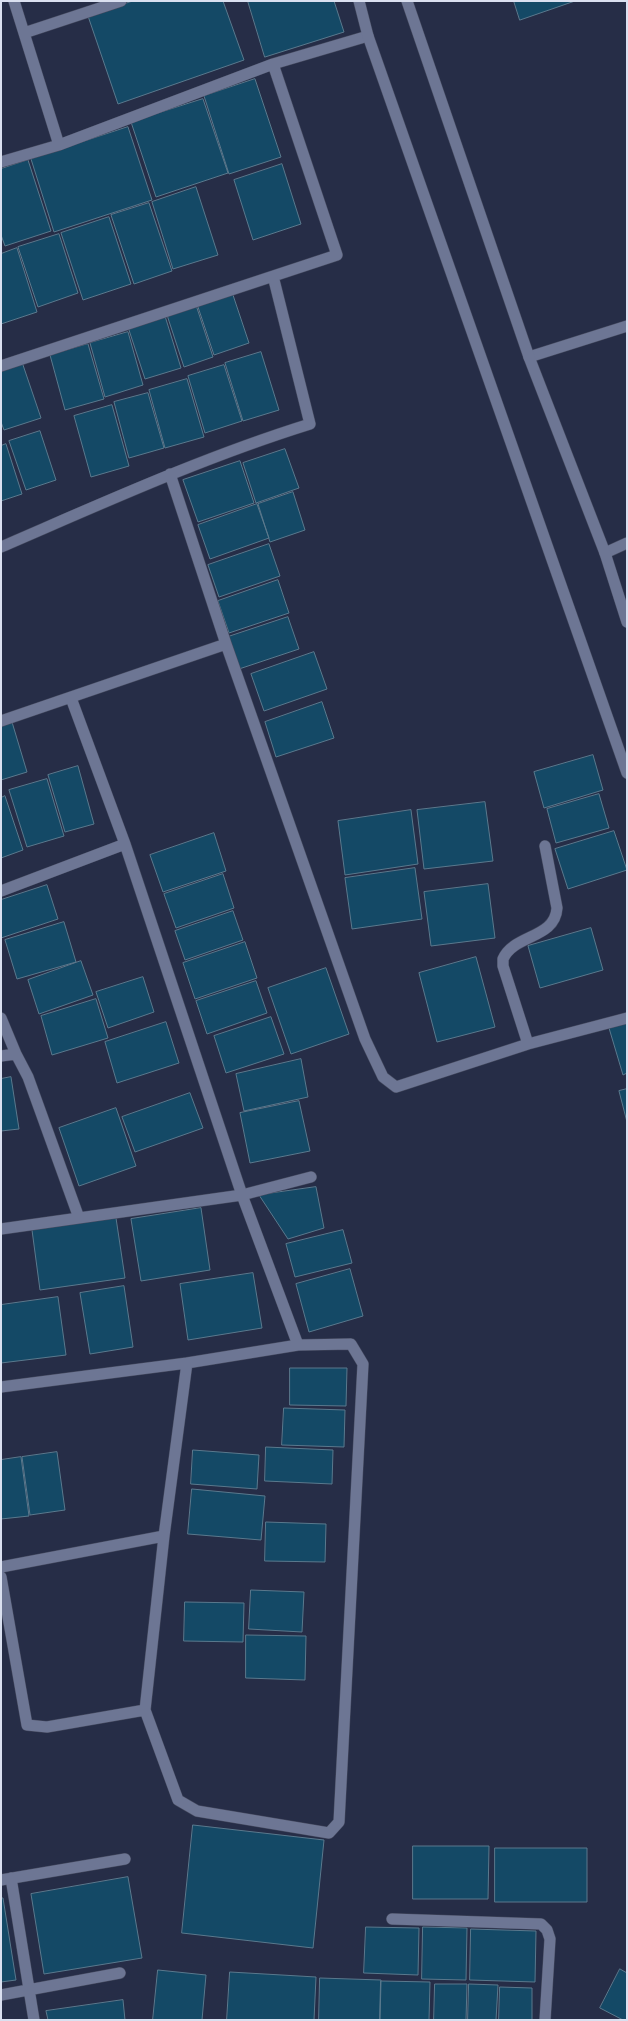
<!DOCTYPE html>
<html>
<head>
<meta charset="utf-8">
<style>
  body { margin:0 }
  #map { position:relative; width:628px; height:2021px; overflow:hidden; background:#262d47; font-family:"Work Sans",sans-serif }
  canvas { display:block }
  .frame { position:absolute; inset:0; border:2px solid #dae0f0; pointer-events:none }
</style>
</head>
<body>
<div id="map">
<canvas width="628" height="2021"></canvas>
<div class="frame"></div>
</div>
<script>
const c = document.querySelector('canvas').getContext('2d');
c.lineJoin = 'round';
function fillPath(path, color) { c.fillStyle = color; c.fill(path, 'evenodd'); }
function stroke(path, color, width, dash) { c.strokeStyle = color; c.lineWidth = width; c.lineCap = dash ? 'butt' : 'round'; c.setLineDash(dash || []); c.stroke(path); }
const building = new Path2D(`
  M133,1H223L244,60L118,104L88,16Z
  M248,1H334L344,32L265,57Z
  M514,1H575L520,20Z
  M255,79L281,157L229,174L204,96Z
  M203,99L228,173L156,197L131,122Z
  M128,127L152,200L54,232L31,159Z
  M28,160L51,231L5,246L1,235V169Z
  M282,164L301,224L253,240L234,180Z
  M196,187L218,255L173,269L152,202Z
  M149,203L172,271L134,284L111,215Z
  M109,217L131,284L83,300L61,233Z
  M59,234L78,293L38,307L18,247Z
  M17,248L37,312L1,324V254Z
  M232,292L249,343L214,355L197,304Z
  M196,305L213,357L184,367L167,315Z
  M165,316L181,368L145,379L128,327Z
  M128,332L143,385L105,397L90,343Z
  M88,344L104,399L65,410L50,355Z
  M261,352L279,410L243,421L225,363Z
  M22,362L41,418L4,430L1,422V369Z
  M224,365L242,421L205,433L188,376Z
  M187,379L204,437L165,448L149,390Z
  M148,393L164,448L129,458L114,402Z
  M112,405L129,466L91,477L74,416Z
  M40,431L56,480L26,490L9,441Z
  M6,444L22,494L1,501V446Z
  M285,449L299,488L256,503L243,463Z
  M240,461L254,503L198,522L183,480Z
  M293,492L305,530L270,542L258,504Z
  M257,504L269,538L210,559L198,525Z
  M269,544L280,576L219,597L208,565Z
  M278,580L289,613L229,633L218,601Z
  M288,617L299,649L239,669L228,637Z
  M314,652L327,689L264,711L251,674Z
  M322,702L334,738L276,757L265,722Z
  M12,722L27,772L1,780V725Z
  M593,755L603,790L544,808L534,772Z
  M78,766L94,824L65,832L48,775Z
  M47,779L64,836L27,847L9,790Z
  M599,794L609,828L556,843L547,809Z
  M5,796L23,850L1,858V798Z
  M485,802L493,861L424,869L417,810Z
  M411,810L418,864L345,875L338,821Z
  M614,831L627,870L568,889L555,849Z
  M214,833L226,871L163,892L150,855Z
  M415,868L422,919L352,929L345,878Z
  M223,874L234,908L176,928L164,894Z
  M488,884L495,938L431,946L424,892Z
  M47,885L58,919L1,938V900Z
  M233,911L243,940L185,960L175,931Z
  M64,922L76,962L17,979L5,940Z
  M591,928L603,970L540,988L528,946Z
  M245,942L257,978L195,999L183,963Z
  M476,957L495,1027L437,1042L419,973Z
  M81,961L93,995L39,1014L28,980Z
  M326,968L349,1034L291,1054L268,988Z
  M143,977L154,1012L108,1028L96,992Z
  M256,981L267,1013L207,1034L196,1001Z
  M96,999L108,1038L52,1055L41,1016Z
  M271,1017L284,1054L226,1073L214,1036Z
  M166,1022L179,1063L117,1083L105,1042Z
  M627,1022V1073L623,1075L609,1028Z
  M301,1059L308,1097L244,1111L236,1074Z
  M11,1077L19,1129L1,1131V1079Z
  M627,1089V1122L619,1091Z
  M190,1093L203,1128L135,1152L122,1117Z
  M299,1101L310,1151L250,1163L240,1113Z
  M116,1108L136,1166L79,1186L59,1128Z
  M316,1187L324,1228L288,1239L259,1195Z
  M201,1208L210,1270L141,1281L131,1219Z
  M116,1218L125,1278L40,1290L32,1230Z
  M343,1230L352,1263L295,1277L286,1244Z
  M350,1269L363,1316L309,1332L296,1284Z
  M253,1273L262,1328L188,1340L180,1284Z
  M124,1286L133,1347L90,1354L80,1293Z
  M58,1297L66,1355L1,1363V1305Z
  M290,1368H347L346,1406L290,1405Z
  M284,1408L345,1410L344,1447L282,1445Z
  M266,1447L333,1450L332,1484L265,1481Z
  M193,1450L259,1455L257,1489L191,1484Z
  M57,1452L65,1510L30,1515L22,1457Z
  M21,1457L29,1516L1,1519V1460Z
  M192,1489L265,1496L261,1540L188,1534Z
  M266,1522L326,1524L325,1562L265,1561Z
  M251,1590L304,1592L302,1632L249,1629Z
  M185,1602L244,1603L243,1642L184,1641Z
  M246,1635L306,1636L305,1680L246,1678Z
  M193,1825L324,1840L313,1948L182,1933Z
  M413,1846H489L488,1899H413Z
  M495,1848H587V1902H495Z
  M128,1877L142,1958L44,1974L31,1894Z
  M1,1898H3L16,1980L1,1982Z
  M366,1927L419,1928L418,1975L364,1973Z
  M423,1927L467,1928L466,1980L422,1979Z
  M471,1929L536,1931L535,1982L470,1980Z
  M620,1969L627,1973V2020H623L600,2008Z
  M158,1970L206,1975L202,2020H153Z
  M230,1972L316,1977L314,2020H227Z
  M320,1978L381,1980L380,2020H319Z
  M381,1981L430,1982L429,2020H380Z
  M435,1984H467L466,2020H434Z
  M469,1984L498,1985L496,2020H468Z
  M500,1987L532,1988V2020H499Z
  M123,2000L125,2020H48L46,2011Z`);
const minor = new Path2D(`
  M14,1L59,145
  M24,33L121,1
  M1,162L59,145L273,64L368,36
  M529,357L627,326
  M1,366L337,255L273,64
  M170,474L226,644L365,1039L383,1077L396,1087L528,1044L627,1018
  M1,547C103,503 204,457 310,424L273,276
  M605,553L627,543
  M71,698L125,844L242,1195L298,1345
  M1,721L226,644
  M1,891L125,844
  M1,1018L16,1054
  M528,1044L503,966V959C514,934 555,939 557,908L545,846
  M1,1056L16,1054L28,1077L79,1218
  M1,1229L242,1195L311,1177
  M351,1344L363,1364L339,1822L329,1833L197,1811L178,1800L145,1710L164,1536L187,1363L298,1345Z
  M1,1387L187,1363
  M1,1567L164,1536
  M1,1577L27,1725L47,1727L145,1710
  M11,1878L34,2020
  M1,1880L125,1859
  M392,1919L541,1924L547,1930L550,1939L545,2020
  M1,1995L120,1973`);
const tertiary = new Path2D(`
  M359,1L368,36L627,773
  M407,1L529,357L605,553L627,622`);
fillPath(building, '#144966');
stroke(building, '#5a798d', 1);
stroke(minor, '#454a5f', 12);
stroke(tertiary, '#454a5f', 12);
stroke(minor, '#6d7694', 11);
stroke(tertiary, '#6d7694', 11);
</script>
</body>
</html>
